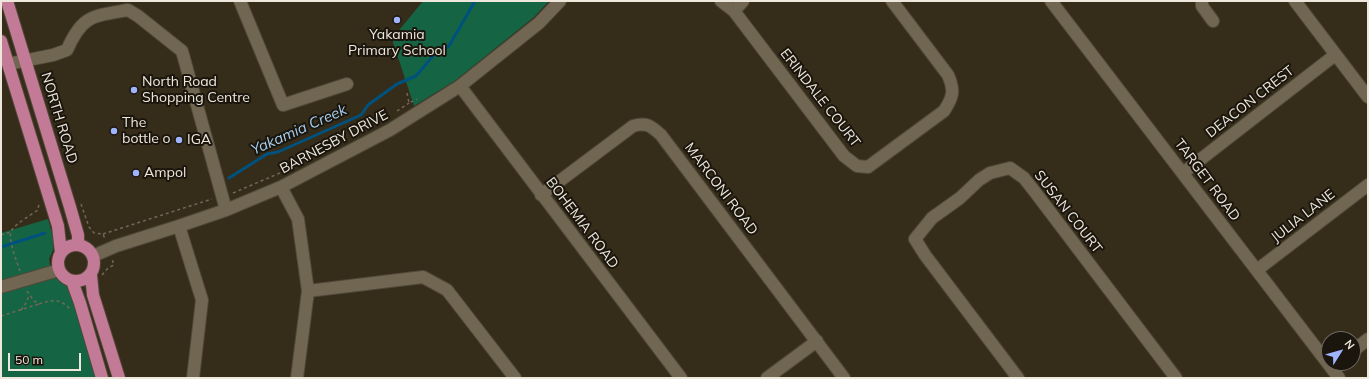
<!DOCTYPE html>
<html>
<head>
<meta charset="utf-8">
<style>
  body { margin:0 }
  #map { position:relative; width:1369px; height:379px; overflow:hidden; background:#362c1a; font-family:Mulish,sans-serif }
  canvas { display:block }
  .frame { position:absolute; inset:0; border:2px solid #eee8dc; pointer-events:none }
  .north { position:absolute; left:1321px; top:331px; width:40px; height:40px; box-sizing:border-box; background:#1a150d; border:1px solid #6f6960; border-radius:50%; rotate:53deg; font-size:11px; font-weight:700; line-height:16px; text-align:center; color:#eee8dc }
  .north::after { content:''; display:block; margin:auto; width:14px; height:18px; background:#a0b3fd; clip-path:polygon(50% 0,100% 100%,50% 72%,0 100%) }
  .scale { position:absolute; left:8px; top:353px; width:73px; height:18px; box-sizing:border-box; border:2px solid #eee8dc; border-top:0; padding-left:5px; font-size:12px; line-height:14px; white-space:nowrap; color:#eee8dc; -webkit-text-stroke:3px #1a150d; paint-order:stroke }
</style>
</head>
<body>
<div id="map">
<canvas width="1369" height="379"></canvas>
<div class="frame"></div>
<div class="north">N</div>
<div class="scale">50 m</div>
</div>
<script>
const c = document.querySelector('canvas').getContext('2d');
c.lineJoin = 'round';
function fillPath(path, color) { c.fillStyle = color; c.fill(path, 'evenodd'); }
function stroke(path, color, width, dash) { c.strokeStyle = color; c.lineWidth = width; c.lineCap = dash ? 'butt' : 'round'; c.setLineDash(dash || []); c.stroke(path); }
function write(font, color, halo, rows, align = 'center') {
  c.font = font + ' Mulish,sans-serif'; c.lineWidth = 4; c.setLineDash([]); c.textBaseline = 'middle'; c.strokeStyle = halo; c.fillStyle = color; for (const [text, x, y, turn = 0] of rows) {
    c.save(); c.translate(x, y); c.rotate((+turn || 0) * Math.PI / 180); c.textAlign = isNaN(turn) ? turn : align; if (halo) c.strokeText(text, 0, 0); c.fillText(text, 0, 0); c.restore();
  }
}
const green = new Path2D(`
  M423,1H549L534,17L456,80L414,106L392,39Z
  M48,219L53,237V250L49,259L51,272L60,282L67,285L76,301L98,378H1V233Z`);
const stream = new Path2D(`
  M229,178L267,154L278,152L361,115L368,105L397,84L416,76L433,56L449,46L475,1
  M1,247L45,233`);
const path = new Path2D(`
  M407,93L409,103L417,99
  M397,111L409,103
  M233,193L294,167
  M81,204L89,227L94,233L103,234L105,239
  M103,234L212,199
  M1,235L11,232
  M20,271C17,262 8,240 11,231C15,224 31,215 38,210L39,203
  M102,275L108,268L114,265L112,259
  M27,291L34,301L39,304C52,300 60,298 70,309
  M21,310L26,303L29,296
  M1,316L39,304`);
const minor = new Path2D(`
  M240,1L283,105L347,84
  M721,1L734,11L844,156L857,166L868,167L944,111C953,97 955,91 948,75L892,1
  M1051,1L1339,378
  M1202,1V6L1213,21
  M1295,1L1368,97
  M734,11L743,1
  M8,64L53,55L67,50C82,15 93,16 128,10L138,16L182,51L226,210
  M460,86L681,378
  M1183,173L1335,55
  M281,187L298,219L308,291L297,378
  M541,195L633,126C647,122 651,126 661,135L844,378
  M179,226L202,300L193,378
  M93,256L116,246L179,226L226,210L281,187L390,130L460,86L539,23L560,1
  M1257,270L1368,185
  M1,287L59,270
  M308,291L423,277L447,290L515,378
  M1353,351L1368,339
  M767,378L817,341
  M1018,378L925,255L915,239L932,218L960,198L979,180L990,173L1010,168L1024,178L1035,192L1176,378`);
const major = new Path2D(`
  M7,1L70,207L78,235V245
  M1,41L58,226L61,253
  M58 263a18 18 0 1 1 36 0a18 18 0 1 1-36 0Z
  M91,275L93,295L119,378
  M72,281L80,303L102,378`);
const markers = [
  [397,20,4,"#a0b3fd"],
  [134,90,4,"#a0b3fd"],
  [114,131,4,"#a0b3fd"],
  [179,140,4,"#a0b3fd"],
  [136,173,4,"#a0b3fd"]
];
const poiNames = [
  ["Yakamia",397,35,"center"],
  ["Primary School",397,51,"center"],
  ["North Road",142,82],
  ["Shopping Centre",142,98],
  ["The",122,123],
  ["bottle o",122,139],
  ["IGA",187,140],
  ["Ampol",144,173]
];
const streetNames = [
  ["ERINDALE COURT",820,98,52],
  ["DEACON CREST",1250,102,-38],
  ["NORTH ROAD",59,118,73],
  ["BARNESBY DRIVE",334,142,-28],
  ["TARGET ROAD",1207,180,53],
  ["MARCONI ROAD",721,189,53],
  ["SUSAN COURT",1068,212,52],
  ["JULIA LANE",1303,216,-38],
  ["BOHEMIA ROAD",582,223,53]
];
const waterNames = [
  ["Yakamia Creek",299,130,-24]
];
fillPath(green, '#156544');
stroke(stream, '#00527e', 3);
stroke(minor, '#504838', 14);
stroke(major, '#504838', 14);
stroke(path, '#716858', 1.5, [3, 3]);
stroke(minor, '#716652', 12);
stroke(major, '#c37a96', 12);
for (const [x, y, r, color] of markers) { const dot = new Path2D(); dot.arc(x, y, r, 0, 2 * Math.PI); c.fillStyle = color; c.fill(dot); stroke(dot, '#1a150d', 1.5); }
write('14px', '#eee8dc', '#1a150d', poiNames, 'left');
write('14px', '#eee8dc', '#1a150d', streetNames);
write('italic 15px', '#a6cfef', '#1a150d', waterNames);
</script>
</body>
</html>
